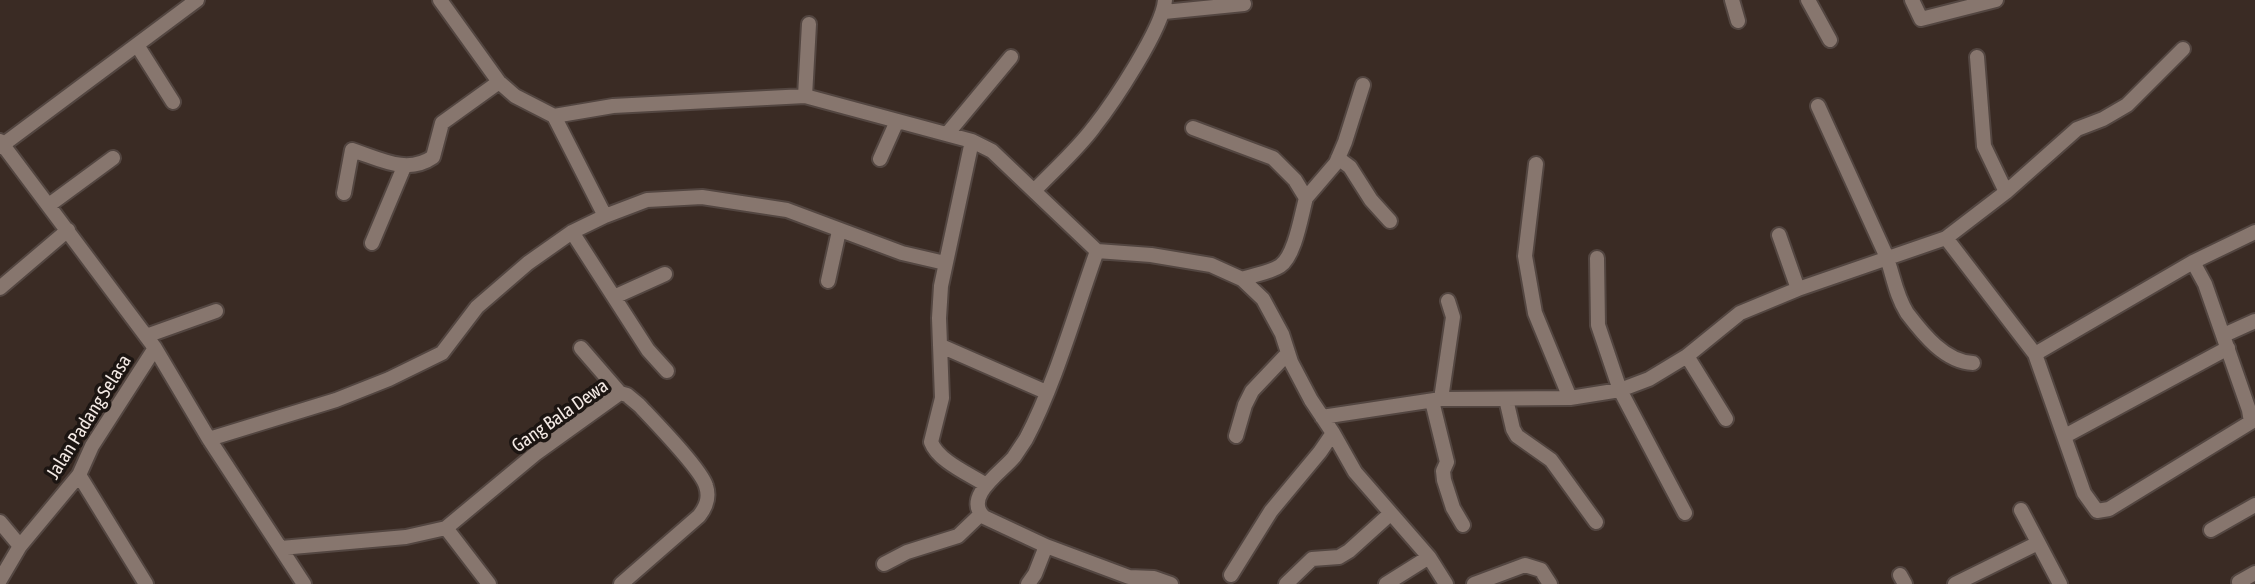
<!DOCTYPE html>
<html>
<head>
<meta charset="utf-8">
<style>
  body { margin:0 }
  canvas { display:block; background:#3a2b24 }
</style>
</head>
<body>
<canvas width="2255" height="584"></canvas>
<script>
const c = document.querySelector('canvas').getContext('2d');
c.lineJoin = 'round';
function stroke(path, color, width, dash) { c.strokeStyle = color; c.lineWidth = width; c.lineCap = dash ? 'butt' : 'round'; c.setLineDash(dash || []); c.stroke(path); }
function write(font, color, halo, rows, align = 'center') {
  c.font = font + ' "Asap Condensed",sans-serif'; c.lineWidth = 7; c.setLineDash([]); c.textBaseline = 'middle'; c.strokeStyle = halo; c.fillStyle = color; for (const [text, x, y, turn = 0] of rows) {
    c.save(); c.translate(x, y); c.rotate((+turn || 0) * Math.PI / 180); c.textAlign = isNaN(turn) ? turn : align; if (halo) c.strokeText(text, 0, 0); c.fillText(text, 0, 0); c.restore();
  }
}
const minor = new Path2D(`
  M440,0L499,82L515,96L554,116L613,106L805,96L972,141L992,151L1097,251L1151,255L1211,265L1242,279L1263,299L1282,334L1291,362L1311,400L1333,433L1355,472L1429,557L1446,584
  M1732,0L1738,21
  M1808,0L1830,40
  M1912,0L1921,19L1996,0
  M1164,12L1244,4
  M137,45L173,102
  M1977,57L1984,146L2006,192
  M805,96L809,24
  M1818,106C1840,155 1863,204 1885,253C1893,273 1895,294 1907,313C1923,334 1945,362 1973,363
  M554,116L605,216
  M1193,128L1273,158L1295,180L1306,198C1301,216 1295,256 1280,266C1269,273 1253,275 1242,279
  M947,134L1011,57
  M0,141L155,348L92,446L79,475L20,546L0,580
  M972,141L941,286L939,318L942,398L931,442C938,461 969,474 986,485
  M0,147L197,0
  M1338,158L1350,167L1371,200L1390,221
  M880,159L897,121
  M1536,164L1525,256L1535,313L1570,398
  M1034,191C1054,170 1077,150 1094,127C1113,103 1163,28 1165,0
  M344,193L352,150C380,159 407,175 433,157L442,123L499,82
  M1306,198L1336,163L1345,142L1363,85
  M49,205L113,158
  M572,232L648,350L667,371
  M1779,235L1798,289
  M1946,238L2035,354L2084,493L2097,511L2109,509L2251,422L2249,410L2205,284L2193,262L2035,354
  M372,243L404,167
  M1597,258L1598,325L1620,390L1685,513
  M2193,262L2255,232
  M828,281L839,231
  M0,288L68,230
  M614,297L665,274
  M2224,335L2255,321
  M146,336L216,311
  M941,346L1046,392
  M155,348L209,439L304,584
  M581,348L620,393
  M1687,356L1726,419
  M1441,399L1453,317L1448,301
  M1506,399L1513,429L1517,436L1551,460L1596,522
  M1432,401L1447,462L1443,471L1444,480L1453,508L1463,525
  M1322,417L1441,399L1570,398L1620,390L1649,379L1687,356L1740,313L1798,289L1946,238L2006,192L2077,129L2103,119L2127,105L2183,49
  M1236,436L1245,405L1252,391L1288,353
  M2065,436L2228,348
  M209,439L336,400L389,379L442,353L477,307L528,263L572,232L605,216L647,200L702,197L787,210L902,253L945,263
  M79,475L146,584
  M2021,510L2060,584
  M0,522L20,546
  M446,528L489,584
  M2211,530L2255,505
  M1046,546L1129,577L1154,578L1171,584
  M281,548L406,537L446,528L535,454L620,393L627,395L639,405C654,421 701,469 706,486C710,498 706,507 699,516L621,584
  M884,564L907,552L958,536L981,514
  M1231,575L1271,511L1320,452L1333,433
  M1900,575L1905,584
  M2239,582L2255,573
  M1028,584L1035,574L1046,546L984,517C962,497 1003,471 1014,457C1018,451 1022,445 1026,439C1056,382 1075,312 1097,251
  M1286,584L1312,559L1339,557L1349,551L1390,514
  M1386,584L1429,557
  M1474,584L1525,565L1541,570L1550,584
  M1955,584L2038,543`);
const streetNames = [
  ["Gang Bala Dewa",560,416,-35],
  ["Jalan Padang Selasa",89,417,-58]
];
stroke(minor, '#534641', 18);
stroke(minor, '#87766e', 14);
write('19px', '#f3e9e4', '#1c1512', streetNames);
</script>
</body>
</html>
